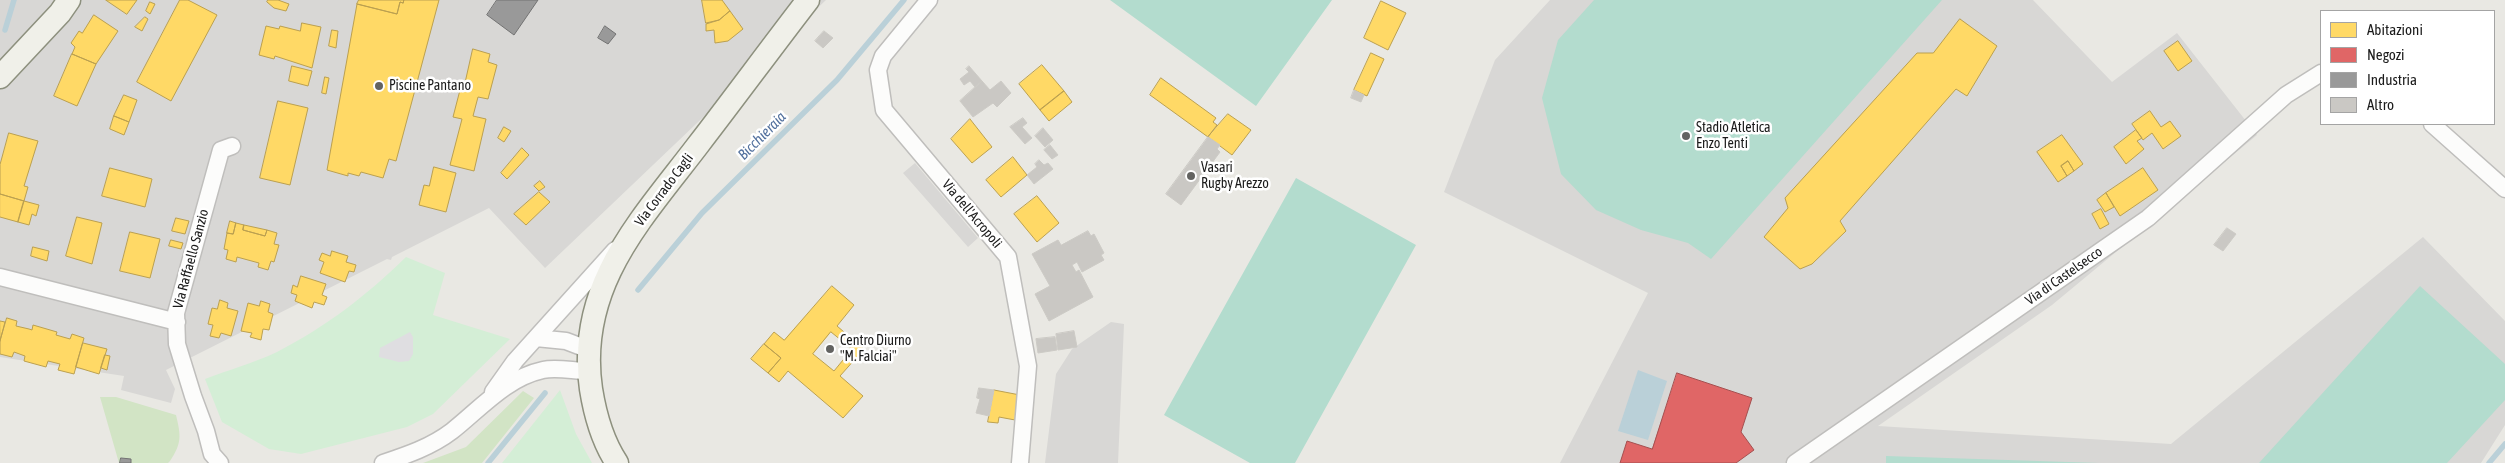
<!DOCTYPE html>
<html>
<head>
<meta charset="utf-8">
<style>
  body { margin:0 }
  #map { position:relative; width:2505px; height:463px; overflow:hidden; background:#e9e8e3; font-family:"Asap Condensed",sans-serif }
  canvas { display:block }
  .legend { position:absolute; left:2320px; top:10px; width:175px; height:115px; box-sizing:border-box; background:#fff; border:1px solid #a4a4a4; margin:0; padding:6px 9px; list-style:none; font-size:15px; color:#1b1b1b }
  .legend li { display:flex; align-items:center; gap:10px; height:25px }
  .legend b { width:25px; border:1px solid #a4a4a4 }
</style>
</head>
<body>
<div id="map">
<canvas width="2505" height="463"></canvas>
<ul class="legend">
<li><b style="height:14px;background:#ffd966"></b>Abitazioni</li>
<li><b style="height:14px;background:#e06666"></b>Negozi</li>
<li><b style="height:14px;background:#999"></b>Industria</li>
<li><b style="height:14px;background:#cac8c4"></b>Altro</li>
</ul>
</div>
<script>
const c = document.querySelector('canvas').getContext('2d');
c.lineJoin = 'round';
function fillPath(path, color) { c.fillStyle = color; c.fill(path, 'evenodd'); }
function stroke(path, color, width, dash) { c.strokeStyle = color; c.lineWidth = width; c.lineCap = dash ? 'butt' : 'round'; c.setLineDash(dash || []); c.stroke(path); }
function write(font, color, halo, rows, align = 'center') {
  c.font = font + ' "Asap Condensed",sans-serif'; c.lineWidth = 5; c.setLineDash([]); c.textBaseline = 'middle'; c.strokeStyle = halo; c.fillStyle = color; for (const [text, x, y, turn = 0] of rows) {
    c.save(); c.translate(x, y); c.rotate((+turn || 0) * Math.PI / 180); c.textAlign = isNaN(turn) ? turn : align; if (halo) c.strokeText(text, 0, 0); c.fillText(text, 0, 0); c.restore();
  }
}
const residential = new Path2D(`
  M0,0H826L545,268L489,208L392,257L391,260L387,259L166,370L175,389L171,403L121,390L124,376L0,357Z
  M1550,0H2033L2112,82L2177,33L2257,135L2052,305L1878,426L2171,444L2423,237L2505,321V425L2481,463H1560L1648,293L1444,192L1495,60Z
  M915,163L978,238L968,247L903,173Z
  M1111,322L1124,324L1118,463H1045L1056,374L1072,349Z`);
const grass = new Path2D(`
  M523,391L534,398L482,463H423L466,447Z
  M100,397H116L176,415C181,436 182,443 170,461L168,463H119Z`);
const park = new Path2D(`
  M406,257L445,273L433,315L510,339L433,414L407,427L301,454L269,449L222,422L205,379C228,370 254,363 277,352C327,326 366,296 406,257Z
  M560,390L576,434L592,463H502Z`);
const pitch = new Path2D(`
  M1110,0H1332L1256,106Z
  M1594,0H1942L1711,259L1688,243L1641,230L1596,210L1561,174L1542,98L1558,40Z
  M1296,178L1416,245L1295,463H1250L1164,415Z
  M2420,286L2505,364V400L2447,463H2259Z
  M1886,456L2099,463H1886Z`);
const plaza = new Path2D(`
  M410,332L413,337V354L409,361L399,362L379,357L380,348Z`);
const water = new Path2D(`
  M1638,370L1667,381L1648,440L1618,431Z`);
const homes = new Path2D(`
  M106,0H137L127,14Z
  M180,0H188L217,15L171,101L137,82Z
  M268,0H278L289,4L286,11L274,8L267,2Z
  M359,0H404L403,3L400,2L397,14L357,4Z
  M404,0H439L396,161L389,159L383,178L361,172L359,176L348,173V176L327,170L357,4L397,14L400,2L403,3Z
  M702,0H722L730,11L719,20L706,23Z
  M1381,1L1406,13L1388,50L1364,38Z
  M150,2L155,4L150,14L146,11Z
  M730,11L743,29L728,41L715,43L714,30L706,31V24L719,20Z
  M94,15L118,31L96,64L72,54L75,47L71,43L79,31L82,33Z
  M145,17L148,19L142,31L135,27Z
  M1960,19L1997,46L1967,96L1956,89L1840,221L1846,231L1812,264L1800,269L1764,237L1788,208L1785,198L1917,53H1933Z
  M302,23L321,27L312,68L275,56L274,59L259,55L266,26L279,29L280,26L300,31Z
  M332,30L338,31L336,48L329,46Z
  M2178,41L2192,61L2178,71L2164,51Z
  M473,49L490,54L488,62L497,65L488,99L478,97L473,116L486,119L474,171L450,165L462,119L453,117L460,90H463Z
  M1371,53L1384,59L1367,96L1354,90Z
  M72,54L96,64L77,106L54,96Z
  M1042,65L1064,91L1040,110L1019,84Z
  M292,66L312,71L308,86L289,81Z
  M325,77L329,78L326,94L322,93Z
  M1161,78L1216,118L1213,122L1217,125L1208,137L1150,95Z
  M1064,91L1072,102L1049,121L1040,110Z
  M124,95L137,100L129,122L114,116Z
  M278,101L308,108L290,185L260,178Z
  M2150,111L2161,127L2170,121L2181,136L2163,149L2152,133L2143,140L2132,124Z
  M1228,114L1251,130L1232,155L1208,137Z
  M114,116L129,122L124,135L110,129Z
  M970,119L992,147L972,163L951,139Z
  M504,127L511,131L504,142L498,138Z
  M2136,130L2142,138L2137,141L2144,149L2126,164L2114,147Z
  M9,133L38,141L24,186L28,187L24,201L0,194V165Z
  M2062,135L2083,164L2074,171L2068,161L2061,166L2067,176L2058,182L2037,152Z
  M522,148L529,155L507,179L501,173Z
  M1013,157L1027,175L1001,197L986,180Z
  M2068,161L2074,171L2067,176L2061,166Z
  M434,167L456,173L446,212L419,205L424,185L429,186Z
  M110,168L152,179L145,207L102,196Z
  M2143,168L2158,190L2120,216L2106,193Z
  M540,181L545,187L539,191L534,186Z
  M539,192L550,202L526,225L514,214Z
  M2106,193L2114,207L2105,212L2097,200Z
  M0,194L24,201L18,222L0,217Z
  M1037,196L1059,223L1037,242L1014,214Z
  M24,201L39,205L36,216L32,214L29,225L18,222Z
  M2101,209L2109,224L2100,229L2092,214Z
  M77,217L102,223L92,264L66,256Z
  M176,218L189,221L185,234L172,231Z
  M230,221L236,223L233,234L227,233Z
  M236,223L244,225L243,230L265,236L267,230L277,233L274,244L279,245L274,262L271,261L268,270L258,267L259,263L237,257L236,262L226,259L228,250L224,249L227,233L233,234Z
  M244,225L267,230L265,236L243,230Z
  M130,232L160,239L150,278L120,271Z
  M171,240L183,243L181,249L169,246Z
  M33,247L49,251L47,261L31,256Z
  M332,251L348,256L346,262L356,265L354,272L349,271L345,282L320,273L324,262L319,260L322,253L330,256Z
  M301,276L326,284L322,295L327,297L324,305L314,302L312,308L295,301L297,295L291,293L293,285L297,287Z
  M832,286L854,305L837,326L864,349L840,376L863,396L843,418L788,371L779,382L768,373L781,358L764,344L774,332L784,340ZM831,332L852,349L834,371L813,354Z
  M220,300L228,303L227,308L238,311L231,336L221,333L219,338L210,336L213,325L208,324L212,308L217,309Z
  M261,301L270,304L268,312L273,314L269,330L263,329L261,340L250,337L252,333L241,331L248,303L259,306Z
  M7,318L17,321L16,326L29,329L32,330L33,325L57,332L56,335L70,339L72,334L84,338L74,374L58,370L60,364L48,361L46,367L24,361L25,356L14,352L12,357L0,354V341Z
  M0,321L5,322L0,341Z
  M83,343L107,349L99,374L76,367Z
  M764,344L781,358L768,373L751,359Z
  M105,355L110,356L107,370L101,368Z
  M994,390L1020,395L1015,420L999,417L998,423L988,422Z`);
const shops = new Path2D(`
  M1677,373L1752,398L1741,432L1754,450L1736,463H1620L1627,441L1652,449Z`);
const industry = new Path2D(`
  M497,0H538L514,35L487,15Z
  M605,26L616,34L608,44L598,38Z
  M121,458L131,459V463H120Z`);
const stream = new Path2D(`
  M5,30L14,0
  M638,290L702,213L837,80L904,0
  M488,463L545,393
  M2489,463L2505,444`);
const building = new Path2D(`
  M824,31L833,38L823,48L815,41Z
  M969,66L982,81L975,87L970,81L964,85L960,79L969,72L966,69Z
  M982,81L990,90L1001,81L1011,93L997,107L993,103L973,117L960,101Z
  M1354,90L1364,95L1361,102L1351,98Z
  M1023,118L1027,123L1022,127L1032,138L1025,144L1010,127Z
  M1043,128L1053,140L1045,147L1035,136Z
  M1208,137L1220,145L1217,149L1220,152L1181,205L1166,194Z
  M1050,145L1058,155L1052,159L1044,150Z
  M1039,160L1044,165L1048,163L1053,169L1034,184L1027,175L1037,167L1035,164Z
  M2227,228L2236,234L2223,251L2214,245Z
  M1088,231L1091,236L1094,234L1104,253L1101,255L1104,260L1082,272L1077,262L1072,265L1076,272L1079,270L1093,297L1049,321L1035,294L1050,286L1032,254L1058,240L1061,245Z
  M1074,331L1077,347L1058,350L1056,334Z
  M1055,337L1057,350L1038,353L1036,339Z
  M979,388L994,390L989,416L976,413L980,399L977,398Z`);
const street = new Path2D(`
  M929,0L883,56L878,70L884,110L1008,257L1028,366L1020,463
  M2432,124L2505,189
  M0,277L177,322
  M536,338L566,341L587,349
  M493,392L515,361L615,250
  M220,463L212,454L206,431L193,396L177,344L176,313L221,150L232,146
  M383,463C407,455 431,447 452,431C480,409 506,378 543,370C556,367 574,371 588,371
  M1795,463L2148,218L2286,95L2321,73`);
const secondary = new Path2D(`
  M0,77L60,13L69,0
  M617,463C603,442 595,414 591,389C576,286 641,220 698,145C735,97 771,48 808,0`);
const markers = [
  [379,86,5,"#636361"],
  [1686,136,5,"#636361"],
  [1191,176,5,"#636361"],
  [830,349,5,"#636361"]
];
const poiNames = [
  ["Piscine Pantano",389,86],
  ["Stadio Atletica",1696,128],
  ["Enzo Tenti",1696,144],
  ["Vasari",1201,168],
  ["Rugby Arezzo",1201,184],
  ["Centro Diurno",840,341],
  ["\"M. Falciai\"",840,357]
];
const streetNames = [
  ["Via Corrado Cagli",664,190,-53],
  ["Via dell'Acropoli",972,214,50],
  ["Via Raffaello Sanzio",191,259,-75],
  ["Via di Castelsecco",2064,276,-35]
];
const waterNames = [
  ["Bicchieraia",762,136,-45]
];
fillPath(residential, '#d8d7d5');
fillPath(grass, '#d2e4c5');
fillPath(park, '#d4eed6');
fillPath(pitch, '#b3dcce');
fillPath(plaza, '#dfdee1');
fillPath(water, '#bad0d8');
fillPath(homes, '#ffd966');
stroke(homes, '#bba050', 1);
fillPath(shops, '#e06666');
stroke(shops, '#a55050', 1);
fillPath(industry, '#999');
stroke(industry, '#737373', 1);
stroke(stream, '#bad0d8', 5.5);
fillPath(building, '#cac8c4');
stroke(building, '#cccac5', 1);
stroke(street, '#bfbebc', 19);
stroke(secondary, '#8d907e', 25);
stroke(street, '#fcfcfb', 16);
stroke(secondary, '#f0f0e9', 22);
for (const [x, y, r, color] of markers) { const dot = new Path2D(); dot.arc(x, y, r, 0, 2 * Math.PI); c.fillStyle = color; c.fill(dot); stroke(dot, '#fff', 2); }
write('14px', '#1b1b1b', '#fff', poiNames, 'left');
write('14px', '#1b1b1b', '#fff', streetNames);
write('italic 15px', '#53719e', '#fff', waterNames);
</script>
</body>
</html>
